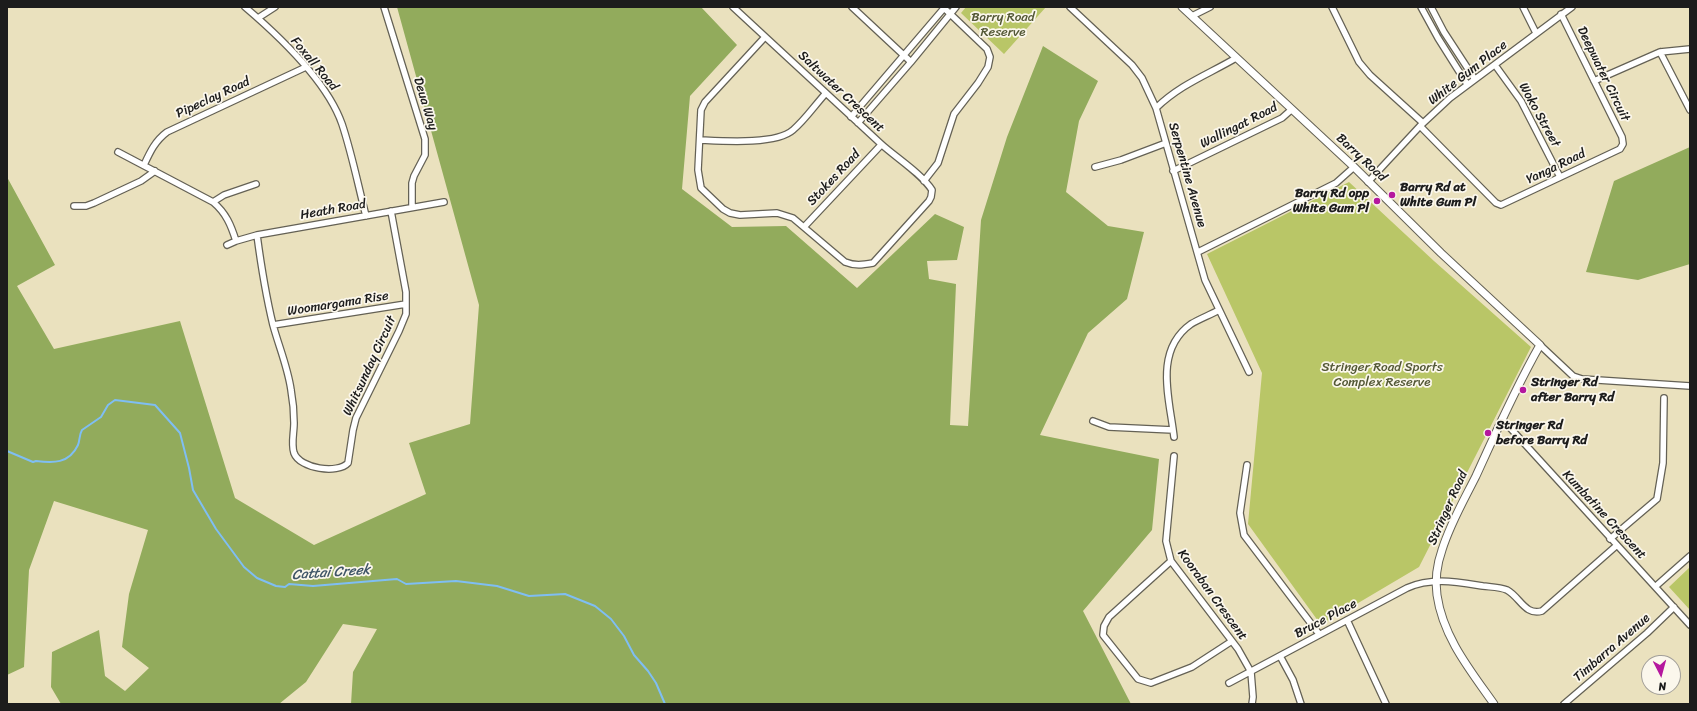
<!DOCTYPE html>
<html>
<head>
<meta charset="utf-8">
<style>
  body { margin:0 }
  #map { position:relative; width:1697px; height:711px; overflow:hidden; background:#eae1be; font-family:Sriracha,sans-serif }
  canvas { display:block }
  .frame { position:absolute; inset:0; border:8px solid #1c1c1c; pointer-events:none }
  .north { position:absolute; left:1641px; top:655px; width:40px; height:40px; box-sizing:border-box; background:#fbf7ec; border:1px solid #a29f99; border-radius:50%; rotate:174deg; font-size:11px; font-weight:700; line-height:16px; text-align:center; color:#1c1c1c }
  .north::after { content:''; display:block; margin:auto; width:14px; height:18px; background:#b5179e; clip-path:polygon(50% 0,100% 100%,50% 72%,0 100%) }
</style>
</head>
<body>
<div id="map">
<canvas width="1697" height="711"></canvas>
<div class="frame"></div>
<div class="north">N</div>
</div>
<script>
const c = document.querySelector('canvas').getContext('2d');
c.lineJoin = 'round';
function fillPath(path, color) { c.fillStyle = color; c.fill(path, 'evenodd'); }
function stroke(path, color, width, dash) { c.strokeStyle = color; c.lineWidth = width; c.lineCap = dash ? 'butt' : 'round'; c.setLineDash(dash || []); c.stroke(path); }
function write(font, color, halo, rows, align = 'center') {
  c.font = font + ' Sriracha,sans-serif'; c.lineWidth = 3.5; c.setLineDash([]); c.textBaseline = 'middle'; c.strokeStyle = halo; c.fillStyle = color; for (const [text, x, y, turn = 0] of rows) {
    c.save(); c.translate(x, y); c.rotate((+turn || 0) * Math.PI / 180); c.textAlign = isNaN(turn) ? turn : align; if (halo) c.strokeText(text, 0, 0); c.fillText(text, 0, 0); c.restore();
  }
}
const green = new Path2D(`
  M966,7H1046L1004,54L961,13Z
  M1349,182L1434,261L1531,347L1419,567L1321,625L1248,524L1262,373L1207,254Z
  M1690,567V610L1669,587Z`);
const forest = new Path2D(`
  M397,7H701L737,45L690,96L682,189L732,227L786,226L857,288L935,214L964,227L957,260L927,261L929,279L956,284L950,425L968,426L981,220L1007,137L1043,46L1098,81L1079,121L1066,192L1108,226L1144,232L1127,299L1088,333L1040,435L1159,459L1152,530L1083,611L1131,704H351L353,672L377,629L343,624L306,682L279,704H61L51,687L52,652L99,630L105,676L125,691L149,668L122,647L129,594L148,530L54,501L29,570L24,667L7,675V177L55,265L17,286L54,349L180,321L235,498L314,545L426,494L409,443L470,424L479,305Z
  M1690,147V264L1638,280L1586,272L1614,181Z`);
const stream = new Path2D(`
  M7,451L33,462L36,461C53,463 69,464 78,445C80,440 79,435 82,430L101,417L108,405L115,400L155,405L180,433L189,468L193,490L216,529L244,567L257,578L276,586L285,587L289,584L313,586L397,579L406,584L456,581L497,586L529,596L565,594L595,606L611,619L624,636L634,655L648,671L656,683L665,704`);
const minor = new Path2D(`
  M245,7C279,36 327,81 342,124C352,154 358,185 366,216
  M384,7L425,139V155L414,176L412,183V207
  M733,7C782,52 831,98 880,143C895,157 921,173 932,190L931,197L929,201L873,263C862,265 855,266 845,262L793,218L777,213L740,215L730,213L723,209L701,188L698,170L701,110L705,102L765,37
  M852,7L911,62
  M1070,7L1132,65L1142,78L1156,108L1205,280L1249,372
  M1332,7L1359,62L1370,75L1423,123
  M1421,7L1438,38L1467,84
  M1431,7L1444,32L1474,78
  M1523,7L1536,33
  M1192,16L1210,7
  M258,18L275,7
  M1660,52L1690,110
  M1495,65L1521,101L1560,177
  M1594,81L1660,52L1690,49
  M1156,108C1181,84 1207,75 1236,58
  M851,117L945,7
  M858,123L911,62L956,7
  M1420,126L1496,203L1501,205L1620,149L1623,144L1622,137L1561,14
  M700,140C722,141 776,145 793,130C805,120 815,105 826,93
  M118,152L213,202C226,213 231,225 236,241
  M144,165C150,152 155,141 167,132L306,67
  M1095,167L1121,160L1166,143
  M1173,171L1282,118L1291,110
  M924,181L938,163L954,114L978,83L988,67L990,57L987,49L944,8
  M1368,182L1420,126L1450,98L1572,7
  M213,202L224,195L256,184
  M74,206H86L94,203L141,181L155,171
  M804,227L881,145
  M257,235C261,265 266,296 273,325C279,347 288,368 291,390C293,401 294,412 294,423C294,433 291,444 294,453C300,469 338,474 348,463L353,430L356,418L399,331L406,314V292L391,211
  M227,245L236,241L257,235L444,202
  M1198,252L1336,183L1354,167
  M273,325L406,304
  M1540,345L1573,376L1582,379L1690,386
  M1502,419L1690,625
  M1093,421L1109,427L1173,430
  M1174,437C1170,400 1153,351 1191,324C1199,319 1210,315 1219,310
  M1174,456L1166,541L1171,561L1238,649L1251,672L1253,697L1252,704
  M1247,465L1240,513L1244,535L1319,634
  M1610,539L1657,499L1663,463L1664,398
  M1171,561L1109,617L1104,626L1103,635L1138,679L1151,683L1192,667L1232,641
  M1656,586L1690,556
  M1347,620L1386,704
  M1280,656L1293,680L1301,704
  M1229,683L1407,588C1432,577 1457,582 1483,586C1491,587 1500,587 1507,590C1520,597 1525,616 1542,611L1616,546
  M1564,704L1647,633L1674,607`);
const tertiary = new Path2D(`
  M1182,7L1354,167L1441,253L1540,345C1516,387 1496,432 1476,476C1464,500 1450,524 1442,550C1437,564 1435,580 1437,595C1443,637 1470,670 1494,704`);
const markers = [
  [1392,195,4,"#b5179e"],
  [1377,201,4,"#b5179e"],
  [1523,390,4,"#b5179e"],
  [1488,433,4,"#b5179e"]
];
const parkNames = [
  ["Barry Road",1003,18],
  ["Reserve",1003,33],
  ["Stringer Road Sports",1382,368],
  ["Complex Reserve",1382,383]
];
const streetNames = [
  ["Foxall Road",314,64,50],
  ["White Gum Place",1468,73,-38],
  ["Deepwater Circuit",1603,74,64],
  ["Saltwater Crescent",841,92,43],
  ["Pipeclay Road",213,98,-25],
  ["Deua Way",425,104,73],
  ["Woko Street",1539,115,61],
  ["Wallingat Road",1239,126,-27],
  ["Barry Road",1361,158,43],
  ["Yanga Road",1556,167,-26],
  ["Serpentine Avenue",1187,175,74],
  ["Stokes Road",834,178,-47],
  ["Heath Road",333,210,-10],
  ["Woomargama Rise",338,304,-9],
  ["Whitsunday Circuit",370,366,-65],
  ["Stringer Road",1448,508,-66],
  ["Kumbatine Crescent",1604,515,47],
  ["Kooraban Crescent",1212,595,54],
  ["Bruce Place",1326,619,-28],
  ["Timbarra Avenue",1612,648,-41]
];
const poiNames = [
  ["Barry Rd at",1400,188],
  ["White Gum Pl",1400,203],
  ["Barry Rd opp",1369,194,"right"],
  ["White Gum Pl",1369,209,"right"],
  ["Stringer Rd",1531,383],
  ["after Barry Rd",1531,398],
  ["Stringer Rd",1496,426],
  ["before Barry Rd",1496,441]
];
const waterNames = [
  ["Cattai Creek",331,573,-4]
];
fillPath(green, '#b9c667');
fillPath(forest, '#92ab5c');
stroke(stream, '#7fbef3', 2);
stroke(minor, '#646155', 8);
stroke(tertiary, '#646155', 9);
stroke(minor, '#fff', 5.5);
stroke(tertiary, '#fff', 7);
for (const [x, y, r, color] of markers) { const dot = new Path2D(); dot.arc(x, y, r, 0, 2 * Math.PI); c.fillStyle = color; c.fill(dot); stroke(dot, '#fbf7ec', 1.5); }
write('13px', '#535836', '#fbf7ec', parkNames);
write('13px', '#1c1c1c', '#fbf7ec', streetNames);
write('bold 13px', '#1c1c1c', '#fbf7ec', poiNames, 'left');
write('italic 14px', '#3f5567', '#fbf7ec', waterNames);
</script>
</body>
</html>
